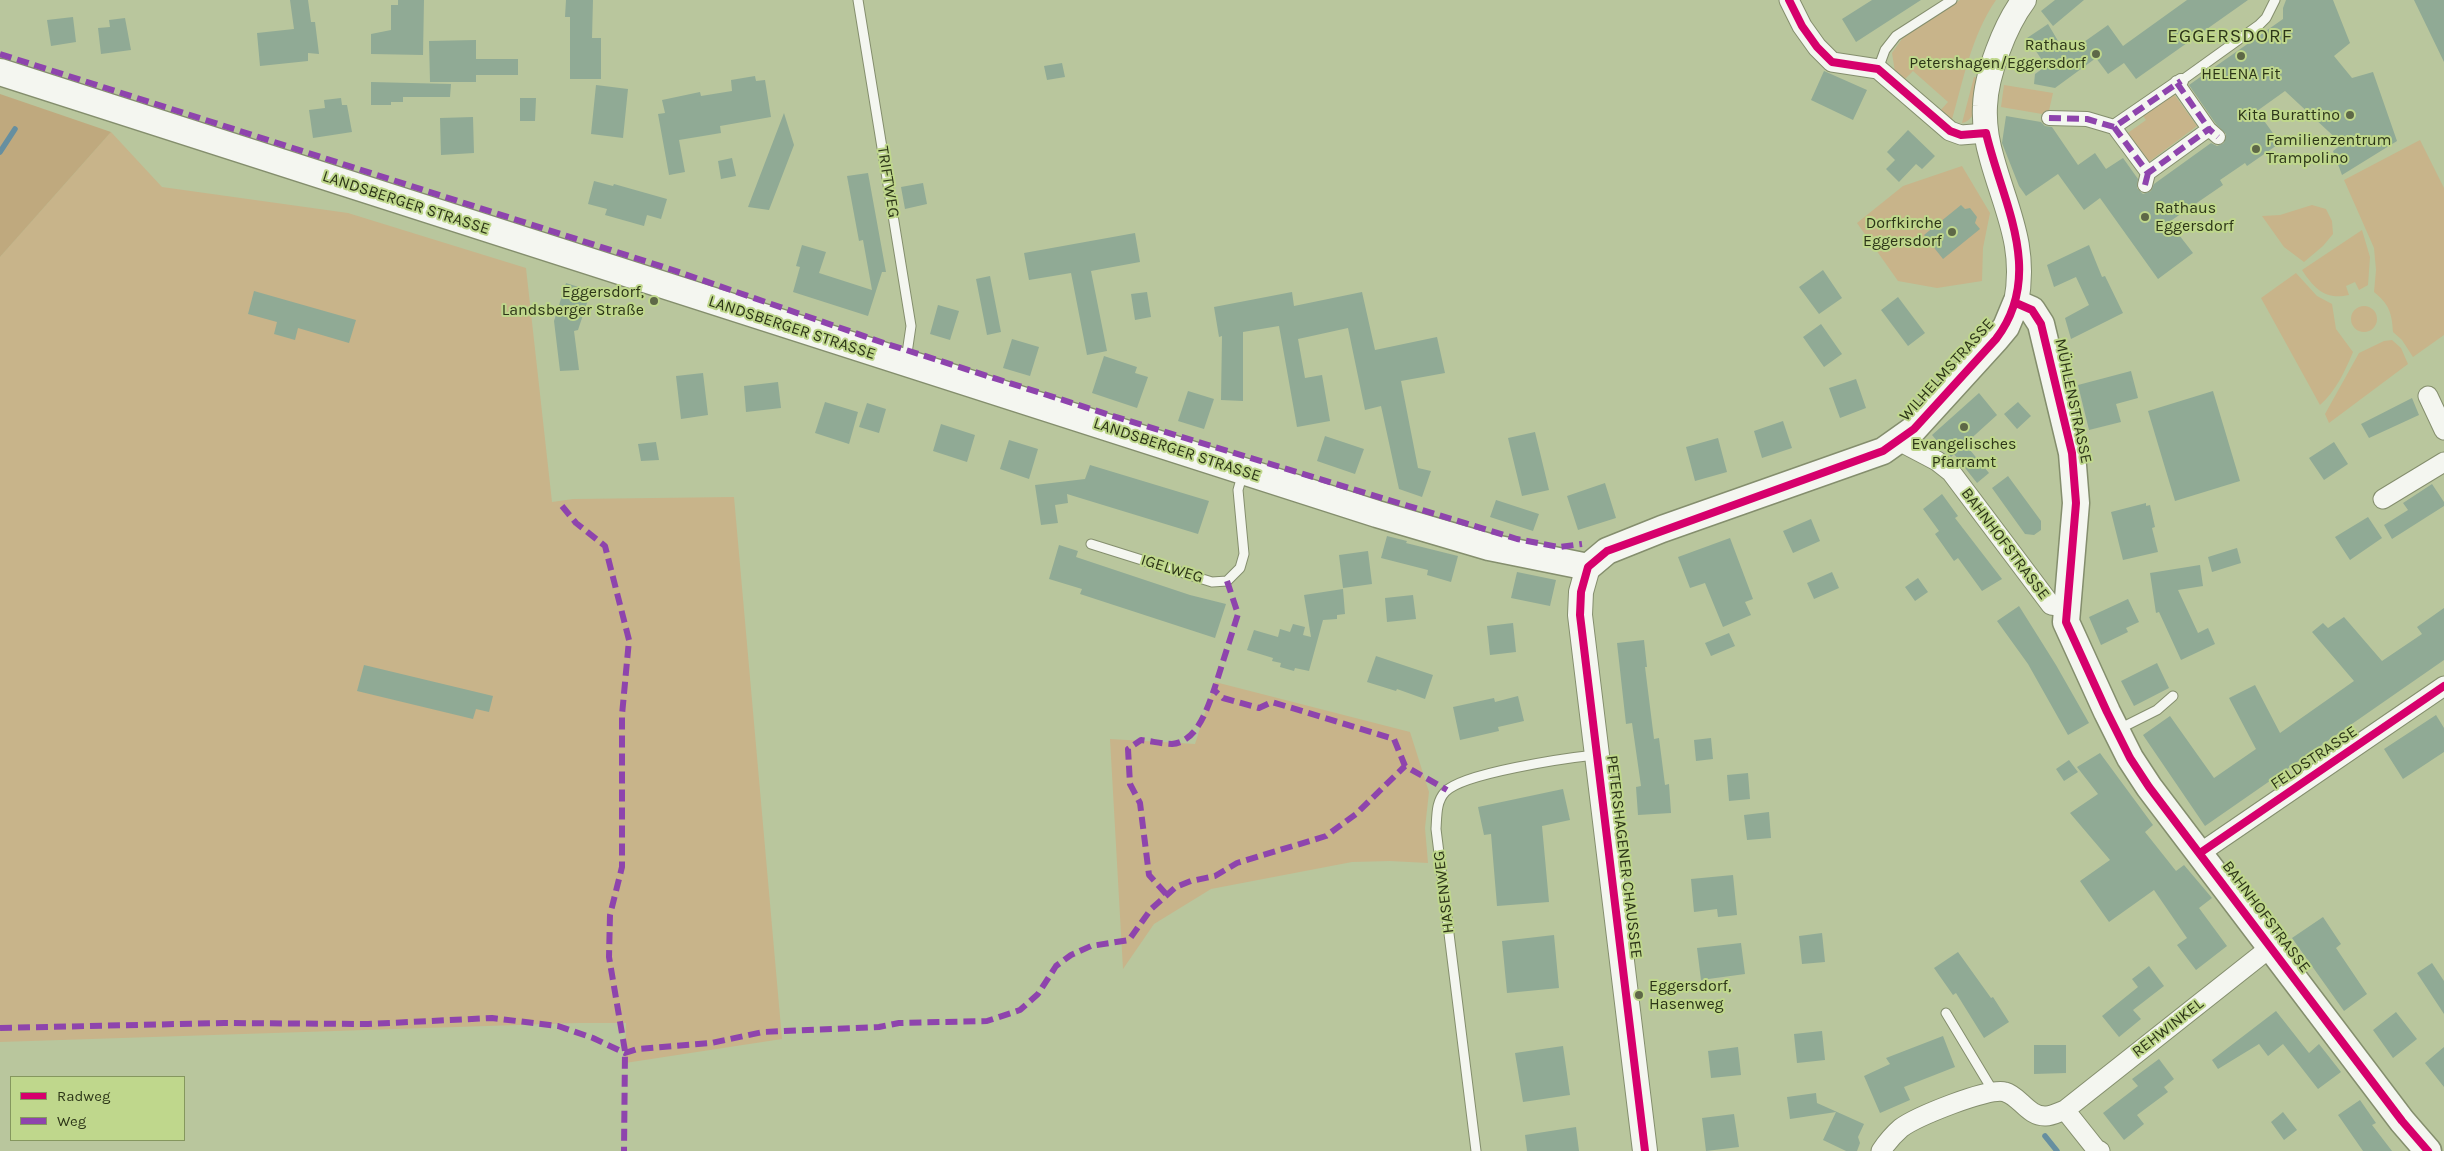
<!DOCTYPE html>
<html>
<head>
<meta charset="utf-8">
<style>
  body { margin:0 }
  #map { position:relative; width:2444px; height:1151px; overflow:hidden; background:#b9c69d; font-family:Karla,sans-serif }
  canvas { display:block }
  .legend { position:absolute; left:10px; top:1076px; width:175px; height:65px; box-sizing:border-box; background:#bfd78c; border:1px solid #85975e; margin:0; padding:6px 9px; list-style:none; font-size:15px; color:#2d3618 }
  .legend li { display:flex; align-items:center; gap:10px; height:25px }
  .legend b { width:25px; border:1px solid #85975e }
</style>
</head>
<body>
<div id="map">
<canvas width="2444" height="1151"></canvas>
<ul class="legend">
<li><b style="height:6px;background:#d6006c"></b>Radweg</li>
<li><b style="height:6px;background:#8e44ad"></b>Weg</li>
</ul>
</div>
<script>
const c = document.querySelector('canvas').getContext('2d');
c.lineJoin = 'round';
function fillPath(path, color) { c.fillStyle = color; c.fill(path, 'evenodd'); }
function stroke(path, color, width, dash) { c.strokeStyle = color; c.lineWidth = width; c.lineCap = dash ? 'butt' : 'round'; c.setLineDash(dash || []); c.stroke(path); }
function write(font, color, halo, rows, align = 'center') {
  c.font = font + ' Karla,sans-serif'; c.lineWidth = 4; c.setLineDash([]); c.textBaseline = 'middle'; c.strokeStyle = halo; c.fillStyle = color; for (const [text, x, y, turn = 0] of rows) {
    c.save(); c.translate(x, y); c.rotate((+turn || 0) * Math.PI / 180); c.textAlign = isNaN(turn) ? turn : align; if (halo) c.strokeText(text, 0, 0); c.fillText(text, 0, 0); c.restore();
  }
}
const green = new Path2D(`
  M1960,0H1996C1971,36 1963,82 1951,123L1938,113L1948,102L1913,71L1903,81L1895,72L1892,53L1904,36Z
  M1974,77L1981,78C1978,93 1979,120 1962,123Z
  M2004,85L2053,93L2048,115L2001,107Z
  M2171,90L2197,126L2146,164L2125,135L2146,120L2140,112Z
  M111,132L162,187L348,213L526,268L552,502L573,499L734,497L782,1039L625,1063L626,1023H578L0,1042V257Z
  M2420,140L2444,188V335L2413,357L2402,340L2393,332C2392,313 2389,304 2374,292L2376,270L2374,248L2344,180Z
  M1962,166L1990,213L1983,248L1982,281L1937,288L1898,281L1857,223L1903,186Z
  M2312,205L2326,209L2332,221L2333,234L2323,246L2304,262L2284,247L2262,216L2280,215Z
  M2362,230L2370,257L2368,285L2359,290L2355,282L2346,286L2349,295C2326,300 2315,290 2302,270Z
  M2296,273L2317,296L2332,304L2336,329L2353,352C2345,371 2336,391 2320,405L2261,298Z
  M2351 319a13 13 0 1 1 26 0a13 13 0 1 1-26 0Z
  M2392,340L2401,348L2408,364L2329,423L2325,414L2359,353L2384,341Z
  M1215,682L1410,732L1429,792L1425,828L1428,863L1390,861L1352,862L1211,889L1154,924L1123,969L1110,739L1195,744Z`);
const forest = new Path2D(`
  M0,94L111,132L0,257Z`);
const stream = new Path2D(`
  M0,152L15,129
  M2045,1136L2057,1151`);
const building = new Path2D(`
  M290,0H308L311,22H315L319,54L308,53V61L260,66L257,33L294,29Z
  M398,0H424L423,55L371,54V34L391,30V5H398Z
  M566,0H593L592,38H601V79H570V17H565Z
  M1872,0H1921L1856,42L1842,19Z
  M2055,0H2084L2053,26L2041,11Z
  M2187,0H2248L2136,79L2124,63L2108,74L2096,58L2055,88L2034,84L2035,74L2046,66L2027,38L2048,24L2061,46L2074,49L2108,25L2123,46Z
  M2286,0H2333L2350,43L2334,56L2352,78L2373,72L2397,141L2342,175L2333,151L2342,144L2285,91L2257,111L2280,143L2247,166L2245,163L2220,180L2223,185L2169,222L2193,253L2158,279L2100,198L2084,210L2058,174L2026,196L2019,186L2002,143L2006,116L2041,122L2045,126L2052,127L2078,165L2095,153L2106,169L2123,158L2138,179L2137,188L2143,194L2151,191L2154,184L2211,143L2217,146L2224,143L2226,134L2216,124L2189,85L2283,19V8Z
  M2414,0H2444V62Z
  M73,17L76,42L51,46L47,20Z
  M125,18L131,50L101,54L98,28L110,27L109,20Z
  M476,40V59H518V75H476V82H430L429,41Z
  M1062,63L1065,77L1047,80L1044,66Z
  M1824,71L1867,90L1853,120L1811,100Z
  M755,76L756,81L765,80L771,117L720,126L721,133L679,140L685,172L669,175L658,114L665,113L662,100L700,92L701,96L732,91L731,80Z
  M371,82L451,84L450,97H403V102H391V105H371Z
  M596,85L628,89L623,138L591,134Z
  M341,98L342,105H347L352,132L313,138L309,110L325,108L324,100Z
  M520,98H536L535,121H520Z
  M784,113L794,145L769,210L748,207Z
  M473,117L474,153L441,155L440,118Z
  M1908,130L1935,156L1922,169L1916,164L1899,182L1886,169L1895,160L1887,152Z
  M732,158L736,176L721,179L718,161Z
  M868,173L886,272H882L868,316L793,292L800,267L796,266L802,245L826,252L819,273L872,290L863,240L859,241L847,176Z
  M594,181L613,186L614,184L667,199L661,219L647,215L644,226L605,215L607,209L588,204Z
  M923,183L927,204L905,209L901,187Z
  M1961,205L1965,209L1970,208L1977,217L1975,223L1980,229L1943,259L1924,235Z
  M1135,233L1140,262L1091,271L1107,351L1087,355L1071,273L1029,280L1024,253Z
  M2089,245L2102,277L2105,276L2123,313L2071,339L2065,318L2089,305L2076,277L2054,287L2047,265Z
  M1823,270L1842,298L1819,314L1799,287Z
  M990,276L1001,332L987,335L976,279Z
  M566,283L591,291L578,330L574,331L579,370L560,371L554,321Z
  M254,291L356,320L349,343L298,328L295,340L274,334L277,322L248,314Z
  M1147,292L1151,317L1135,320L1131,294Z
  M1292,292L1294,306L1362,292L1375,350L1437,337L1445,373L1401,381L1418,468L1431,471L1422,497L1399,489L1381,406L1365,410L1348,328L1298,339L1305,378L1322,375L1330,421L1297,427L1279,326L1243,332V401L1221,400L1222,336L1219,337L1214,307Z
  M1898,297L1925,333L1908,346L1881,310Z
  M938,305L959,311L950,340L930,334Z
  M1821,324L1842,354L1824,367L1803,337Z
  M1012,339L1039,347L1030,376L1003,368Z
  M1104,356L1137,367L1135,373L1148,377L1137,408L1092,393Z
  M2131,371L2138,398L2116,404L2121,422L2089,430L2078,385Z
  M703,373L708,415L681,419L676,376Z
  M1856,379L1866,408L1840,418L1829,388Z
  M778,382L781,408L746,412L744,386Z
  M1188,391L1214,399L1204,429L1178,421Z
  M2213,391L2240,481L2175,501L2148,411Z
  M1979,393L1997,415L1965,444L1989,473L1977,483L1954,454L1951,457L1932,435Z
  M2412,398L2419,415L2369,438L2361,424Z
  M825,402L858,412L849,444L815,433Z
  M2018,402L2031,416L2017,429L2004,414Z
  M867,403L886,409L879,433L859,427Z
  M1783,421L1792,448L1762,458L1754,431Z
  M941,424L975,435L967,462L933,451Z
  M1535,432L1549,490L1522,496L1508,438Z
  M1325,436L1364,449L1355,474L1317,461Z
  M1718,438L1727,472L1695,481L1686,447Z
  M1009,440L1038,449L1029,479L1000,469Z
  M656,442L659,460L641,461L638,444Z
  M2334,442L2348,464L2324,480L2309,458Z
  M1090,465L1209,501L1198,534L1067,494L1068,503L1055,505L1058,523L1041,525L1035,485L1085,479Z
  M2008,476L2041,521V530L2034,535L2025,534L1992,488Z
  M1605,483L1616,518L1578,530L1567,496Z
  M2432,484L2444,502V506L2392,539L2384,525L2408,510L2403,503Z
  M1942,494L1958,516L1955,518L2002,579L1982,591L1958,558L1954,561L1935,534L1939,531L1923,509Z
  M1496,500L1539,514L1533,531L1490,517Z
  M2146,503V506L2150,505L2155,527L2152,528L2158,552L2123,560L2111,512Z
  M2368,517L2382,538L2350,560L2335,537Z
  M1811,519L1820,541L1793,553L1783,531Z
  M1387,536L1407,541L1406,543L1458,556L1451,582L1427,575L1428,570L1381,558Z
  M1730,538L1753,599L1745,602L1751,615L1723,627L1705,583L1690,588L1678,557Z
  M1059,545L1078,551L1076,557L1190,595L1226,604L1215,638L1080,594L1082,589L1049,579Z
  M2237,548L2241,563L2212,572L2208,557Z
  M1368,551L1372,584L1343,588L1339,555Z
  M2200,565L2203,586L2178,590L2198,633L2208,628L2215,644L2181,660L2159,612L2156,613L2150,573Z
  M1517,572L1556,580L1550,606L1511,598Z
  M1832,572L1839,588L1814,599L1807,583Z
  M1918,578L1928,592L1915,601L1905,587Z
  M1343,589L1345,614L1337,615V619L1323,620L1309,671L1295,668L1294,671L1280,667L1281,663L1272,661L1273,658L1247,650L1254,630L1278,637L1280,629L1290,632L1293,624L1305,627L1303,635L1311,637L1304,595Z
  M1413,595L1416,619L1387,622L1385,598Z
  M2128,599L2139,622L2126,628L2128,632L2101,645L2089,617Z
  M2019,606L2056,665L2089,723L2068,735L2028,664L1997,621Z
  M2444,608V660L2205,826L2143,735L2170,716L2214,778L2256,749L2229,698L2255,685L2280,733L2354,681L2312,632L2323,623L2328,628L2344,617L2382,661L2422,634L2417,627Z
  M1513,623L1516,652L1490,655L1487,626Z
  M1729,633L1735,646L1711,656L1705,643Z
  M1644,640L1647,667H1645L1654,739L1659,738L1665,785L1669,784L1671,813L1638,815L1636,787L1641,786L1632,723L1626,724L1617,643Z
  M1376,656L1433,675L1425,699L1397,689L1396,691L1367,682Z
  M2157,663L2169,688L2134,706L2121,681Z
  M364,665L493,696L489,712L476,709L473,719L357,691Z
  M1518,696L1524,721L1498,727L1499,731L1460,740L1453,707L1494,698L1495,702Z
  M2436,715L2444,728V752L2403,779L2384,749Z
  M1711,738L1713,759L1696,761L1694,740Z
  M2100,753L2153,825L2145,832L2176,871L2184,865L2212,898L2199,908L2227,946L2196,970L2177,945L2187,938L2154,890L2109,922L2080,881L2110,860L2070,813L2098,794L2077,767Z
  M2069,760L2078,772L2064,781L2056,769Z
  M1748,773L1750,799L1729,801L1727,775Z
  M1563,789L1570,820L1542,826L1549,902L1497,906L1491,834L1484,835L1478,807Z
  M1769,812L1771,838L1747,840L1744,815Z
  M1733,875L1737,915L1718,917L1717,909L1694,912L1691,879Z
  M2323,917L2341,944L2336,948L2367,994L2344,1011L2292,938Z
  M1822,933L1825,962L1802,964L1799,936Z
  M1554,935L1559,988L1507,993L1502,941Z
  M1741,943L1745,974L1701,980L1697,948Z
  M1958,952L1991,998L1993,997L2009,1022L1984,1038L1956,993L1953,995L1934,968Z
  M2432,963L2444,981V1014L2417,973Z
  M2149,966L2164,986L2133,1010L2141,1019L2119,1037L2102,1016L2138,987L2132,979Z
  M2276,1011L2309,1053L2319,1044L2341,1072L2318,1089L2283,1044L2268,1056L2259,1044L2218,1069L2212,1060Z
  M2396,1012L2417,1039L2393,1058L2373,1030Z
  M1822,1031L1825,1060L1797,1063L1794,1034Z
  M1943,1036L1955,1067L1904,1087L1910,1100L1880,1113L1864,1076L1890,1064L1886,1058Z
  M2034,1045H2066V1073L2034,1074Z
  M1563,1046L1570,1095L1523,1102L1515,1053Z
  M1738,1047L1741,1075L1711,1078L1708,1051Z
  M2444,1047V1087L2425,1063Z
  M2159,1059L2174,1079L2164,1087L2168,1092L2137,1115L2144,1124L2124,1140L2103,1113L2138,1086L2132,1079Z
  M1816,1093L1817,1103L1864,1124L1858,1137L1860,1143L1857,1151H1846L1823,1140L1836,1112L1790,1119L1787,1097Z
  M2360,1100L2376,1123L2372,1125L2392,1151H2363L2338,1115Z
  M2283,1112L2297,1130L2284,1140L2271,1122Z
  M1734,1114L1739,1147L1706,1151L1702,1118Z
  M1576,1127L1579,1151H1527L1525,1135Z`);
const service = new Path2D(`
  M858,0L911,326L906,360
  M1878,69L1885,50L1896,36L1952,0
  M2181,81L2259,25L2266,18L2275,0
  M1091,544L1212,582L1227,581L1240,568L1244,554L1238,490L1243,472
  M2119,729L2157,710L2173,696
  M1946,1013L1993,1091
  M1476,1151L1436,829C1437,815 1436,802 1445,792C1462,773 1567,758 1595,755`);
const pedestrian = new Path2D(`
  M2177,83L2209,129
  M2049,118L2087,119L2114,127L2181,81
  M2114,127L2148,173L2209,129L2218,137
  M2145,185L2148,173`);
const minor = new Path2D(`
  M1789,0L1802,26L1817,47L1832,62L1878,69L1950,131L1961,135L1986,133
  M2428,396L2444,430
  M1899,441L1937,461L1951,472L2051,605L2066,607
  M2383,499L2444,462
  M2200,853L2444,686
  M2065,1110L2096,1149L2100,1151
  M1881,1151C1887,1142 1893,1135 1901,1128C1916,1117 1988,1087 2005,1092C2020,1096 2028,1117 2046,1116C2052,1116 2059,1112 2065,1110L2271,947`);
const tertiary = new Path2D(`
  M2016,303C2027,246 2006,210 1992,159C1987,142 1984,124 1985,106C1986,75 2005,25 2024,0
  M1588,567L1581,592L1580,615L1645,1151`);
const secondary = new Path2D(`
  M0,72L1377,514L1489,547L1588,567L1607,551L1662,529L1883,451L1914,429L1996,339L2006,327L2016,303L2032,310L2041,324L2072,453L2076,503L2066,622L2107,712L2130,758L2149,787L2402,1121L2428,1151`);
const quiet = new Path2D(`
  M0,54L673,270L884,343L1113,416L1517,539L1559,547L1582,544
  M2177,83L2209,129
  M2049,118L2087,119L2114,127L2181,81
  M2114,127L2148,173L2209,129L2218,137
  M2145,185L2148,173
  M562,506L576,523L605,546L629,640L622,715V867L610,915L609,957L625,1051L624,1151
  M1227,581L1238,614L1214,690L1223,698L1259,708L1272,702L1394,739L1405,766L1447,790
  M1166,894L1149,875L1140,803L1130,784L1128,749L1141,740C1151,741 1163,744 1172,744C1197,742 1207,709 1214,690
  M0,1028L224,1023L368,1024L492,1018L558,1026L593,1038L625,1053L637,1049L711,1043L763,1032L879,1027L899,1023L987,1021L1020,1010L1038,994L1056,966L1071,955L1091,946L1129,940L1151,909L1176,887L1191,881L1215,876L1237,863L1326,836L1356,814L1405,766`);
const cycleway = new Path2D(`
  M2016,303L2032,310L2041,324L2072,453L2076,503L2066,622L2107,712L2130,758L2149,787L2402,1121L2428,1151
  M2200,853L2444,686
  M1645,1151L1580,615L1581,592L1588,567L1607,551L1883,451L1914,429L1996,339C2046,273 2002,202 1986,133L1961,135L1950,131L1878,69L1832,62L1817,47L1802,26L1789,0`);
const markers = [
  [2096,54,5,"#5e6847"],
  [2241,56,5,"#5e6847"],
  [2350,115,5,"#5e6847"],
  [2256,149,5,"#5e6847"],
  [2145,217,5,"#5e6847"],
  [1952,232,5,"#5e6847"],
  [654,301,5,"#5e6847"],
  [1964,427,5,"#5e6847"],
  [1639,995,5,"#5e6847"]
];
const poiNames = [
  ["Rathaus",2086,45],
  ["Petershagen/Eggersdorf",2086,63],
  ["HELENA Fit",2241,74,"center"],
  ["Kita Burattino",2340,115],
  ["Familienzentrum",2266,140,"left"],
  ["Trampolino",2266,158,"left"],
  ["Rathaus",2155,208,"left"],
  ["Eggersdorf",2155,226,"left"],
  ["Dorfkirche",1942,223],
  ["Eggersdorf",1942,241],
  ["Eggersdorf,",644,292],
  ["Landsberger Straße",644,310],
  ["Evangelisches",1964,444,"center"],
  ["Pfarramt",1964,462,"center"],
  ["Eggersdorf,",1649,986,"left"],
  ["Hasenweg",1649,1004,"left"]
];
const streetNames = [
  ["TRIFTWEG",888,182,81],
  ["LANDSBERGER STRASSE",406,203,18],
  ["LANDSBERGER STRASSE",792,328,18],
  ["WILHELMSTRASSE",1947,370,-48],
  ["MÜHLENSTRASSE",2073,401,78],
  ["LANDSBERGER STRASSE",1177,450,18],
  ["BAHNHOFSTRASSE",2005,544,53],
  ["IGELWEG",1172,569,17],
  ["FELDSTRASSE",2314,758,-34],
  ["PETERSHAGENER CHAUSSEE",1624,857,83],
  ["HASENWEG",1444,892,-97],
  ["BAHNHOFSTRASSE",2266,917,53],
  ["REHWINKEL",2168,1028,-38]
];
const quarterNames = [
  ["EGGERSDORF",2230,37]
];
fillPath(green, '#c8b48a');
fillPath(forest, '#bfa97e');
stroke(stream, '#668fa0', 5.5);
fillPath(building, '#90aa95');
stroke(service, '#848e6d', 11);
stroke(pedestrian, '#848e6d', 16);
stroke(minor, '#848e6d', 21);
stroke(tertiary, '#848e6d', 26);
stroke(secondary, '#848e6d', 29);
stroke(service, '#f4f6f0', 9);
stroke(pedestrian, '#f4f6f0', 14);
stroke(minor, '#f4f6f0', 19);
stroke(tertiary, '#f4f6f0', 24);
stroke(secondary, '#f4f6f0', 26);
stroke(quiet, '#8e44ad', 6, [12, 6]);
stroke(cycleway, '#d6006c', 8);
for (const [x, y, r, color] of markers) { const dot = new Path2D(); dot.arc(x, y, r, 0, 2 * Math.PI); c.fillStyle = color; c.fill(dot); stroke(dot, '#bfd78c', 2); }
write('16px', '#2d3618', '#bfd78c', poiNames, 'right');
write('16px', '#2d3618', '#bfd78c', streetNames);
c.letterSpacing = '1px';
write('19px', '#2d3618', '#bfd78c', quarterNames);
c.letterSpacing = '0px';
</script>
</body>
</html>
